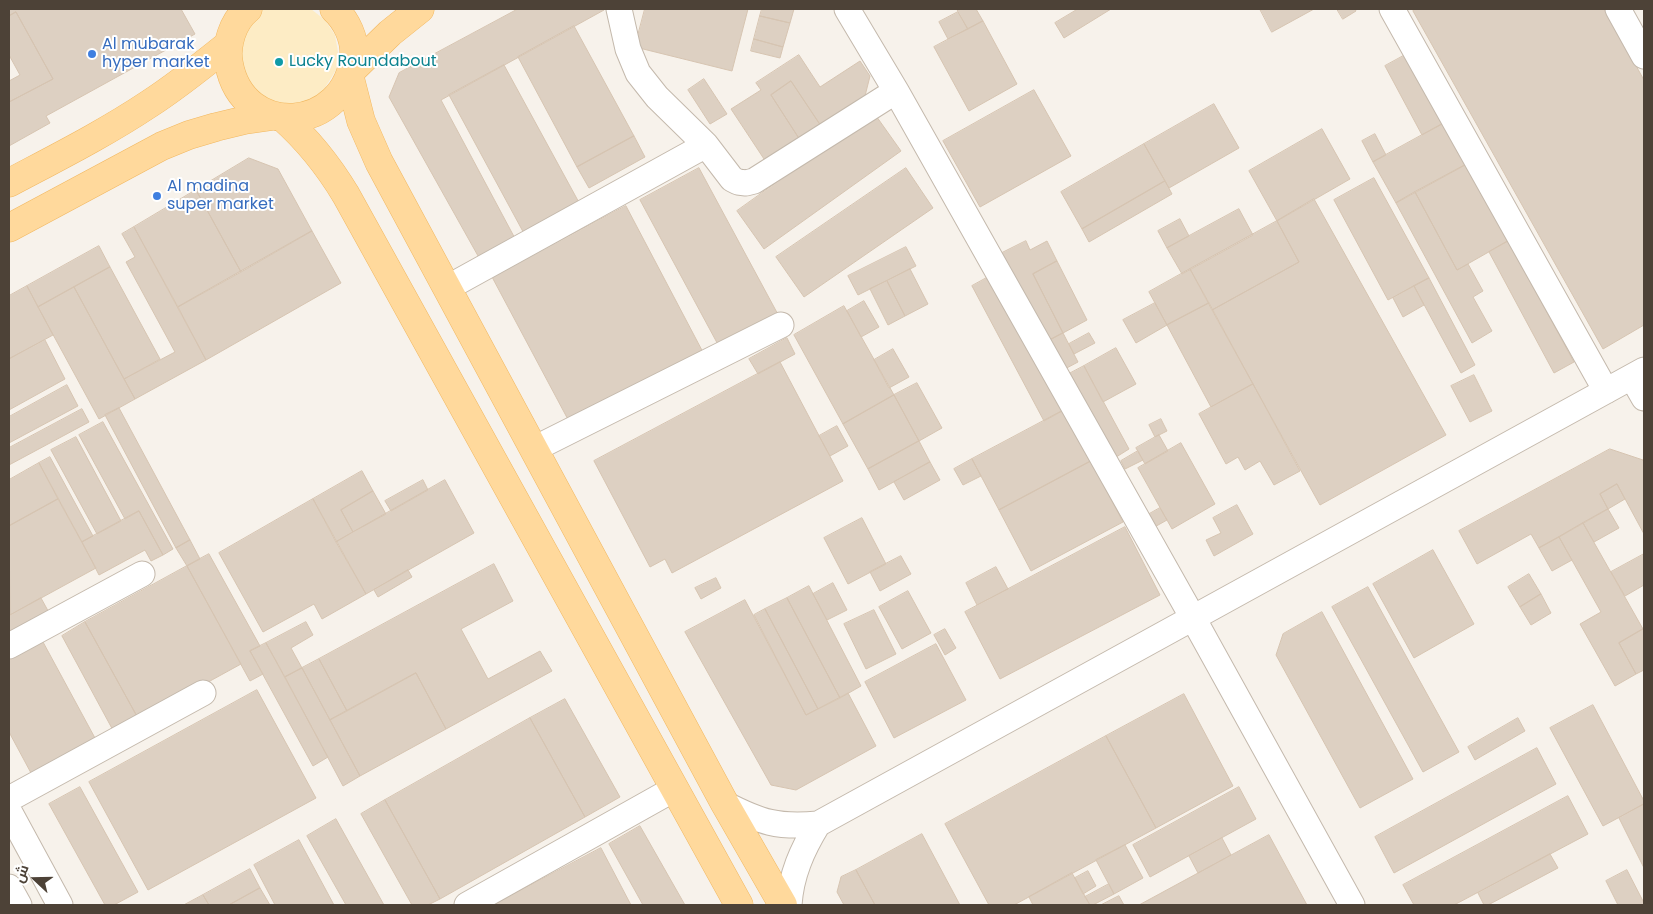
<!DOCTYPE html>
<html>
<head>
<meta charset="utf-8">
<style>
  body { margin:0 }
  #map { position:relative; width:1653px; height:914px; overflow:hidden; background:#f7f2eb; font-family:Poppins,Cairo,sans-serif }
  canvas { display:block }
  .frame { position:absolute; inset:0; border:10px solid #4d4237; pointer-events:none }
  .north { position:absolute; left:10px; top:854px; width:50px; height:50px; -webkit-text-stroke:4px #fff; paint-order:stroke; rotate:291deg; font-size:14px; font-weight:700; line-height:20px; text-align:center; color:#4d4237 }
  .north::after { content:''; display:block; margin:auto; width:18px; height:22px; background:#4d4237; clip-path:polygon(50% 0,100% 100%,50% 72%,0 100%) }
</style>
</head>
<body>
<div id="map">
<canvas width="1653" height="914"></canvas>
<div class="frame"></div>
<div class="north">ش</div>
</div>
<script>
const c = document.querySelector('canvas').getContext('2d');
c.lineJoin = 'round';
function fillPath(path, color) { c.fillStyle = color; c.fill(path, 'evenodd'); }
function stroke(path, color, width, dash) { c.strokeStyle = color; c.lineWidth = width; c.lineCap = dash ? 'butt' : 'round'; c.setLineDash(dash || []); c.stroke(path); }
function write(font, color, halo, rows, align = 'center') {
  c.font = font + ' Poppins,sans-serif'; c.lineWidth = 4; c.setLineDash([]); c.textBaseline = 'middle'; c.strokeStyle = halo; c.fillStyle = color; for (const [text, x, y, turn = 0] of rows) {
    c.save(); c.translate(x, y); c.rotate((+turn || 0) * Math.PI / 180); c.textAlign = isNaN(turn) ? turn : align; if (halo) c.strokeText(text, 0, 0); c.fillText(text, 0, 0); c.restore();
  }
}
const sand = new Path2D(`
  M263,9H311L325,20L335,35L338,52L336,70L323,91L309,101L292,105L275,104L253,93L237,44L249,20Z`);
const building = new Path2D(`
  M9,9H181L195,34L46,116L50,123L9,146V102L53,79L16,12L9,16Z
  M518,9H603L604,10L441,100L518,244L482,263L389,97L399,73Z
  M645,9H748L732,71L635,47Z
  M762,9H794L790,23L760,16Z
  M957,9H976L983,21L968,29Z
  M1078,9H1111L1064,38L1055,23Z
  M1260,9H1314L1272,32Z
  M1337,9H1355L1356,11L1343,19Z
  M1417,9H1604L1644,80V325L1603,349L1413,11Z
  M16,12L53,79L9,102V81L20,75L9,55V16Z
  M958,12L968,29L948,39L939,22Z
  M760,16L790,23L783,47L754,39Z
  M983,21L1017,84L969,111L934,47Z
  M574,26L634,136L577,167L518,57Z
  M754,39L783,47L780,58L751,51Z
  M1407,54L1444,123L1422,135L1385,66Z
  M799,55L820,87L860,61L870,76L865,96L821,126L791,81L771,95L800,140L766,162L731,109L761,90L756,83Z
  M504,65L582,208L527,239L449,95Z
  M704,79L727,114L710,124L688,90Z
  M791,81L821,126L800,140L771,95Z
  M1034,90L1071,156L980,207L943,141Z
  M1214,104L1239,148L1169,188L1144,144Z
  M874,113L901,151L764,249L737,211Z
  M1444,123L1467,164L1396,203L1373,162Z
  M1322,129L1350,179L1277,221L1249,171Z
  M1375,134L1386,155L1373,162L1362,141Z
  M634,136L645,157L589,188L577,167Z
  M1144,144L1165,181L1082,229L1061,192Z
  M249,158L278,169L312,231L241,272L196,190Z
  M1467,164L1508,241L1457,270L1415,192Z
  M699,168L781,320L722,352L640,200Z
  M906,168L933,208L804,297L776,257Z
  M1374,178L1429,278L1388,300L1334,200Z
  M1165,181L1172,194L1089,242L1082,229Z
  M196,190L241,272L178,307L134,227Z
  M1415,192L1457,270L1468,264L1483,291L1473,297L1492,331L1472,343L1396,203Z
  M1314,199L1446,435L1320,505L1212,310L1299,262L1277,221Z
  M626,206L705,356L572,427L492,277Z
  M1239,209L1253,235L1182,274L1167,248Z
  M1180,219L1189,236L1167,248L1158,231Z
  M1277,221L1299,262L1212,310L1190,269Z
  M134,227L206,360L135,399L124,379L175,352L126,262L135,257L122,234Z
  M312,231L341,283L206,360L178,307Z
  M1026,241L1030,250L1047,241L1057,261L1033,274L1063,333L1046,342L1000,254Z
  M1508,241L1574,362L1554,373L1489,252Z
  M99,246L110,267L38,307L27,286Z
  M906,247L916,266L858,295L848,276Z
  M1057,261L1087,320L1063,333L1033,274Z
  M110,267L160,359L124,379L74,287Z
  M910,269L928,304L905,316L887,281Z
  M1190,269L1209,303L1167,325L1149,292Z
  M992,275L1064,410L1044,421L972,286Z
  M1429,278L1475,365L1461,373L1414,286Z
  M887,281L905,316L888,325L870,289Z
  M27,286L53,335L9,359V296Z
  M1414,286L1424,305L1403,317L1393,298Z
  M74,287L135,399L99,419L38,307Z
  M864,301L879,327L861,337L847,311Z
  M1155,303L1167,325L1136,343L1123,320Z
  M1209,303L1253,384L1211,407L1167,325Z
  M844,306L894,395L843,424L794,335Z
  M1063,333L1078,362L1061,371L1046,342Z
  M1089,333L1095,343L1074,354L1069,344Z
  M787,338L795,354L758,374L749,359Z
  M45,340L65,379L9,410V359Z
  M1116,348L1136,384L1103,402L1084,366Z
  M893,349L909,377L889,388L874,360Z
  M780,362L843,481L672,573L665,559L650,567L594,461Z
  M1084,366L1129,449L1113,459L1067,375Z
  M1474,375L1492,411L1470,422L1451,386Z
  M917,383L942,428L919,441L894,395Z
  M1253,384L1300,471L1274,485L1260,461L1245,470L1238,457L1226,464L1199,414Z
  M67,385L78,406L9,443V417Z
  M894,395L919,441L868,469L843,424Z
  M119,408L190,540L176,548L105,415Z
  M82,409L89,422L9,465V448Z
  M1064,410L1091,461L999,510L972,459Z
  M1161,419L1167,431L1155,437L1149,425Z
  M103,422L173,549L163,555L139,511L125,519L79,435Z
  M837,426L848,446L830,456L819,436Z
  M1159,435L1168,451L1145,464L1136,448Z
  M76,437L121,521L97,534L51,450Z
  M919,441L930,462L879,490L868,469Z
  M1181,443L1215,504L1172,529L1138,468Z
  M1610,449L1643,460L1644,462V534L1617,484L1600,494L1608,509L1559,537L1539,548L1531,534L1477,564L1459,531Z
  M1138,451L1143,460L1125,469L1121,461Z
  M50,457L93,536L82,542L39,463Z
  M972,459L981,476L963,485L954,469Z
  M1091,461L1123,522L1031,571L999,510Z
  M930,462L940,480L904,500L894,482Z
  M39,463L58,499L9,526V480Z
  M362,471L373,491L341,510L353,532L336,542L313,499Z
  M423,480L428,490L391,511L385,501Z
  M445,480L474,533L366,594L336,542Z
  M1617,484L1625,499L1608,509L1600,494Z
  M373,491L386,514L353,532L341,510Z
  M58,499L96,568L10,615L9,526Z
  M313,499L366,594L322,619L314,604L263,632L219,553Z
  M1237,505L1253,534L1214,556L1206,540L1221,533L1213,518Z
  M1160,508L1167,520L1151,529L1144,517Z
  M1608,509L1619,528L1594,542L1583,523Z
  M139,511L163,555L151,561L145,550L99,575L82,542Z
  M862,518L886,564L848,584L824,538Z
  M1583,523L1643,629L1619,643L1636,674L1615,686L1580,624L1601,612L1559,537Z
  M1125,527L1160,595L1000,679L965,612Z
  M1559,537L1572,560L1552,571L1539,548Z
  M190,540L200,559L187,566L176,548Z
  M1433,550L1474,624L1414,658L1373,584Z
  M209,554L260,646L250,651L263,674L250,681L187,566Z
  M1644,554V585L1625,596L1611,572Z
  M901,556L911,574L880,591L870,572Z
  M494,564L513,601L461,629L488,679L540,651L552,671L446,729L416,673L347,711L319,659Z
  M187,566L241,664L139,720L85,622Z
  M996,567L1008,589L977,605L966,583Z
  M408,570L412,577L378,597L374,590Z
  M1529,574L1541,594L1520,607L1508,587Z
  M716,578L721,588L701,599L695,588Z
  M833,583L847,610L827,620L813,594Z
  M809,586L861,686L840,698L787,598Z
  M1368,587L1459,752L1423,772L1332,607Z
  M908,591L931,633L902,649L879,607Z
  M1541,594L1551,613L1531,625L1520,607Z
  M41,598L52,618L9,633V616Z
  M787,598L840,698L818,709L765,609Z
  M745,600L806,715L848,693L876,746L796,790L771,785L685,632Z
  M765,609L818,709L806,715L754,615Z
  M874,610L896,654L866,669L844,624Z
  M1322,612L1413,779L1360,808L1276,655L1283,634Z
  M85,622L139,720L115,734L62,636Z
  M306,622L313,635L291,648L302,668L285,677L266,643Z
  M945,629L956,648L945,655L934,635Z
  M1643,629L1644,631V670L1636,674L1619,643Z
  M43,642L95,738L31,773L9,732V661Z
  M266,643L328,757L313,766L250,651Z
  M936,644L966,700L894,738L865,682Z
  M319,659L347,711L330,720L302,668Z
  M302,668L360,776L343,786L285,677Z
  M416,673L446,729L360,776L330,720Z
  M257,690L316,798L148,890L89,782Z
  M1184,694L1233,786L1156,828L1106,736Z
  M565,699L620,797L585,817L530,718Z
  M1593,705L1644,801V804L1603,826L1550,728Z
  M530,718L585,817L440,899L385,800Z
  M1518,718L1525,731L1475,760L1468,747Z
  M1106,736L1156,828L1014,905H989L945,824Z
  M1537,748L1556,784L1394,873L1375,837Z
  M80,787L138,892L114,905H105L49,804Z
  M1239,787L1256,819L1150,877L1133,845Z
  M1568,796L1588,834L1454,905H1414L1403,885Z
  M385,800L440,899L428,905H412L361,814Z
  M1644,804V868L1619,818Z
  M336,819L384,905H346L307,836Z
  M640,826L685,905H643L609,844Z
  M922,834L960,905H875L856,870Z
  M1269,835L1307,905H1139L1198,873Z
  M1222,838L1231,855L1198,873L1189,856Z
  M299,840L334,905H275L254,865Z
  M1125,845L1143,878L1114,894L1096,860Z
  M601,848L631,905H493Z
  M1550,854L1558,868L1488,905H1484L1478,893Z
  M250,869L260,888L229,905H209L203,895Z
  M856,870L875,905H844L837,892L841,877Z
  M1627,870L1644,903V905H1618L1606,881Z
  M1088,871L1096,886L1083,894L1075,878Z
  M1072,873L1090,905H1033L1029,897Z
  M1109,884L1114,894L1093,905H1090L1085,897Z
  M260,888L270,905H229Z
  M203,895L209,905H184Z
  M1119,896L1124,905H1101Z`);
const minor = new Path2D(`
  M619,9L628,49L638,73L657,97L706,145L732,179L738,182L746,183L754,181L896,91
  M847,9L896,91L1193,618L1352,905
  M1392,9L1606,391
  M1618,9L1644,56
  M447,288L706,145
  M1632,377L1644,398
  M534,449L781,325
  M9,646L142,574
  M9,799L203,693
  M725,804C760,822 778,828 818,824L1644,370
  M9,811L60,905
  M9,887L19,905
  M467,905L674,789
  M789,905C791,875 802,850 818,824`);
const major = new Path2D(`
  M248,9C233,21 225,45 229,64C243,140 346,133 354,56C355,39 347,21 334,9
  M352,70L390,33L420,9
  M350,78L361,121L379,162L725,804L783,905
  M282,117C308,140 328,165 346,195L739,905
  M9,183C56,158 104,134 149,104C177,86 203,65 229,44
  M9,228L162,146L189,135L216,127L245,120L273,116`);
const markers = [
  [92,54,5,"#3f7fe0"],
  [279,62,5,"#0f9aa8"],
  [157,196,5,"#3f7fe0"]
];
const shopNames = [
  ["Al mubarak",102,45],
  ["hyper market",102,63],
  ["Al madina",167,187],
  ["super market",167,205]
];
const cultureNames = [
  ["Lucky Roundabout",289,62]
];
fillPath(sand, '#fdecc5');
fillPath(building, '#ddd0c2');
stroke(building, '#d6c4b1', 1);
stroke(minor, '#c4b9ac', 27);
stroke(major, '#f1b75f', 29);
stroke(minor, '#fff', 25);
stroke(major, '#ffd99c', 28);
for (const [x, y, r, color] of markers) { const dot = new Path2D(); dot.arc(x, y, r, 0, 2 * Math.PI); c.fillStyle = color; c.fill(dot); stroke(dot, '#fff', 2); }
write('16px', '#366cbe', '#fff', shopNames, 'left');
write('16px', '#0d838f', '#fff', cultureNames, 'left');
</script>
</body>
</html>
